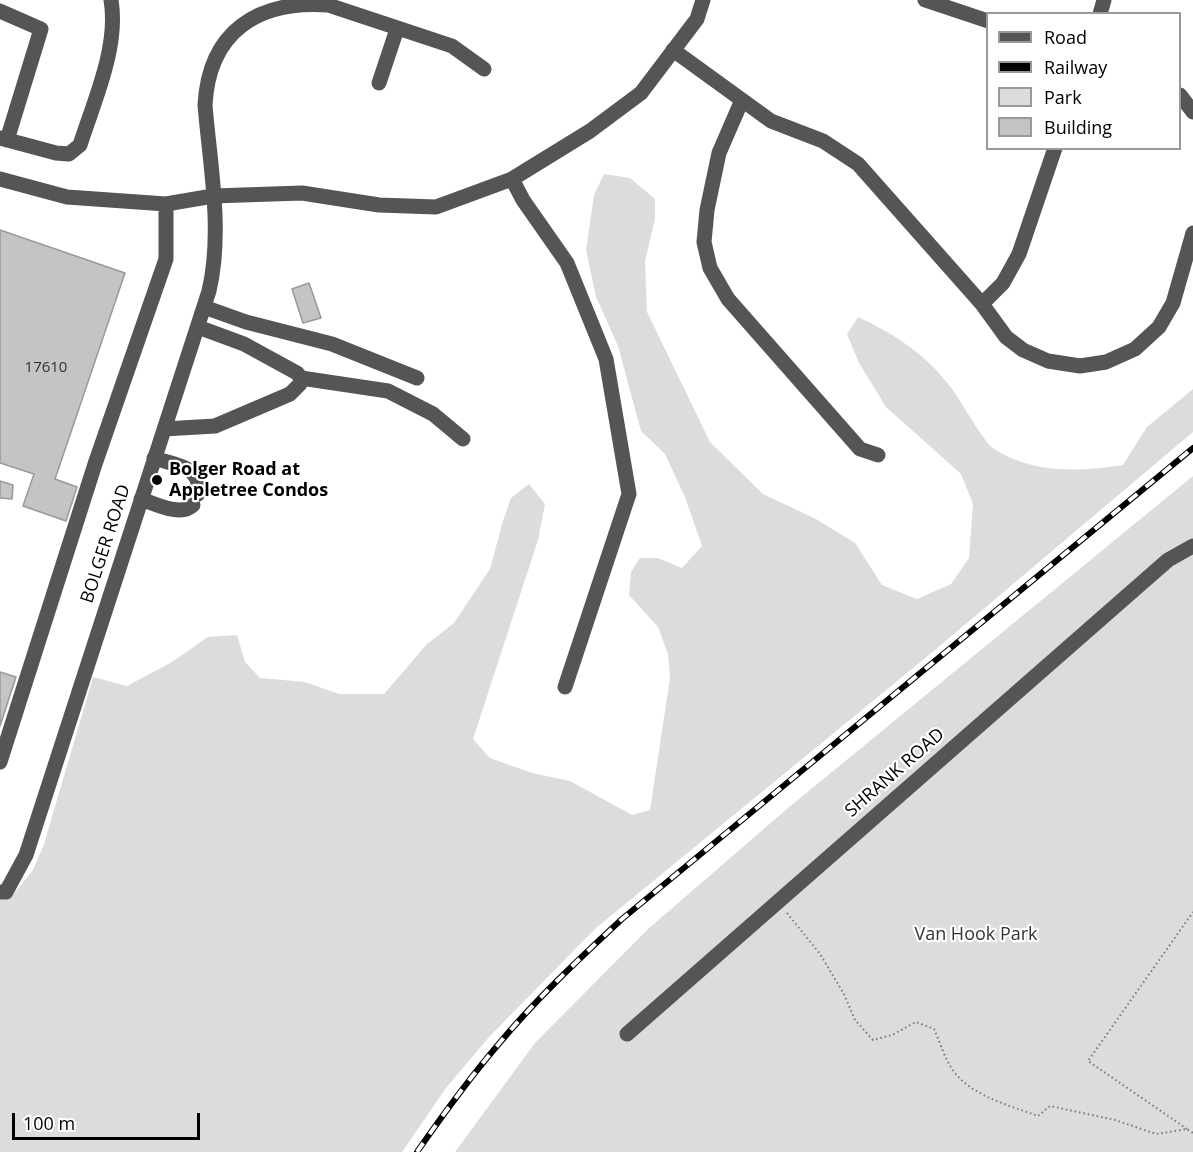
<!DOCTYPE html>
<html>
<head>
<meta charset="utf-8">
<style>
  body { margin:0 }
  #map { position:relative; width:1193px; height:1152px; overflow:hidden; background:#fff; font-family:"Open Sans",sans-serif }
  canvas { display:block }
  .legend { position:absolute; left:986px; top:12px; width:195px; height:138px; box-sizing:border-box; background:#fff; border:2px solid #999; margin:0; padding:8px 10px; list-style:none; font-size:18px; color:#000 }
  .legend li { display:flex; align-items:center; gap:12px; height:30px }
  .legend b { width:30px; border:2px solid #999 }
  .scale { position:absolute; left:12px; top:1113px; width:188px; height:27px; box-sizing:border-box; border:3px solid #000; border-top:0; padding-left:8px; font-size:18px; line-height:21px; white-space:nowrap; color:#000; -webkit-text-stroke:4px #fff; paint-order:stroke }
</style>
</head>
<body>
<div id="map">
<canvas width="1193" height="1152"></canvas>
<ul class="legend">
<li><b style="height:8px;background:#555"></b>Road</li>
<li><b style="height:8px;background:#000"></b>Railway</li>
<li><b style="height:16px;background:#dcdcdc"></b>Park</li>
<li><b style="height:16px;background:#c4c4c4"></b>Building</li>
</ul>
<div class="scale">100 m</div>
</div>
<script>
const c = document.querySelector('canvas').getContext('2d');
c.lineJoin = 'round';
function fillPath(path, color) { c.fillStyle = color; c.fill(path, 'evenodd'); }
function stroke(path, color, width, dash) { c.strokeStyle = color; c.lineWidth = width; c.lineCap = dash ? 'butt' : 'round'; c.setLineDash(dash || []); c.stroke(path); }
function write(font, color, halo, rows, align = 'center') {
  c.font = font + ' "Open Sans",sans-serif'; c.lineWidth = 4.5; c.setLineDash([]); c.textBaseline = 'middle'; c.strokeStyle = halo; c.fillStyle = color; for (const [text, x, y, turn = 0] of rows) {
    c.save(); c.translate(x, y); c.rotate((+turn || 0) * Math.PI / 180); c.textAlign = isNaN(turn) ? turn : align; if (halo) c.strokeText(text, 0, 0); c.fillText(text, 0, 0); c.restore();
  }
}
const green = new Path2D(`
  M604,174L630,178L655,199V219L645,261L647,312L710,442L763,494L816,519L855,543L882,585L917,599L951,584L969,558L973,504L961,474L886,407L859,363L847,334L858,317C895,334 928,356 952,389C961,401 984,443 994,449C1033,474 1080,472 1123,465L1147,427L1193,389V432L935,650L596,928L490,1036L446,1088L402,1152H0V898L13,895L33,870L44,844L93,677L127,686L172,662L208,637L237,635L245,662L260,678L305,682L339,694H384L427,644L454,623L490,569L503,521L511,498L529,484L545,504L538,540L473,739L490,758L532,773L570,781L632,815L650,810L670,678L668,654L658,627L629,595L631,572L640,558H658L682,568L702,546L685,497L665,454L641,431L618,346L596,297L586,250L594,195Z
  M1193,476V1152H455L535,1043L648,929L788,808Z`);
const building = new Path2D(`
  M0,230L125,273L55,479L77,487L66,521L23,506L34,474L0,463Z
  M309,283L321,318L303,323L292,289Z
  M0,481L13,485L12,499L0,498Z
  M0,672L16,677L0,726Z`);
const path = new Path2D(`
  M787,913L820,954L844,994L855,1020L873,1040L892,1035L916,1022L934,1029C939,1040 943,1053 949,1064C966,1095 1006,1104 1038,1116L1050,1106L1115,1120L1156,1134L1187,1129L1193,1133
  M1187,1129L1088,1061L1193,912`);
const minor = new Path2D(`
  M925,0L988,21
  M0,11L41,29L7,140
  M1100,14L1104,0
  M673,50L771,121L823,141L858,164L982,304L1006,337L1023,350L1048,361L1080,366L1106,362L1135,349L1159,327L1173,303L1193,233
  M379,83L397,29
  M1180,95L1193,112
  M742,100L719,153L707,210L704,242L710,268L728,299L860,449L878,455
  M0,138L56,153L69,154L80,145C94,101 119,47 111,0
  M0,179L67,197L166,204L213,196L302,193L379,205L436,207L512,179L590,131L641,93L697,19L703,0
  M512,179L523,200L567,263L606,359L629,494L565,687
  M982,304L1003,283L1019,254L1055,148
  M204,307L246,322L332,344L417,378
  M301,378L388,391L433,414L463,439
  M164,429L215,426L290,394L300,384L301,378L297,373L244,344L198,327
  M154,458C175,465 203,466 198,494
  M141,499C156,504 181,517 193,505
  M0,762L95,464L166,259V204
  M0,892H6L26,855L209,291C223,231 210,166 205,105C209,32 257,0 328,5L452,46L484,69
  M627,1034L1168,560L1193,546`);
const rail = new Path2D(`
  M417,1152C442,1116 468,1080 497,1046C535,1000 579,959 622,919L1193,448`);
const markers = [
  [157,480,6,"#000"]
];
const numberNames = [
  ["17610",46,368]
];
const poiNames = [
  ["Bolger Road at",169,470],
  ["Appletree Condos",169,491]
];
const streetNames = [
  ["BOLGER ROAD",106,544,-72],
  ["SHRANK ROAD",895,773,-41]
];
const parkNames = [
  ["Van Hook Park",976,935]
];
fillPath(green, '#dcdcdc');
fillPath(building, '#c4c4c4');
stroke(building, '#999', 1.5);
stroke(path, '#777', 2, [1.5, 3]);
stroke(minor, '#555', 15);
stroke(rail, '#000', 6);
stroke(rail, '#fff', 4, [11]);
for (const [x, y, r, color] of markers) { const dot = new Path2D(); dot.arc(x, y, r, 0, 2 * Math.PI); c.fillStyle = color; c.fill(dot); stroke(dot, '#fff', 2); }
write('15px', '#313131', null, numberNames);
write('bold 18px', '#000', '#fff', poiNames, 'left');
write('18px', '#000', '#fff', streetNames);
write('18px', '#333', '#fff', parkNames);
</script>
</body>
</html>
